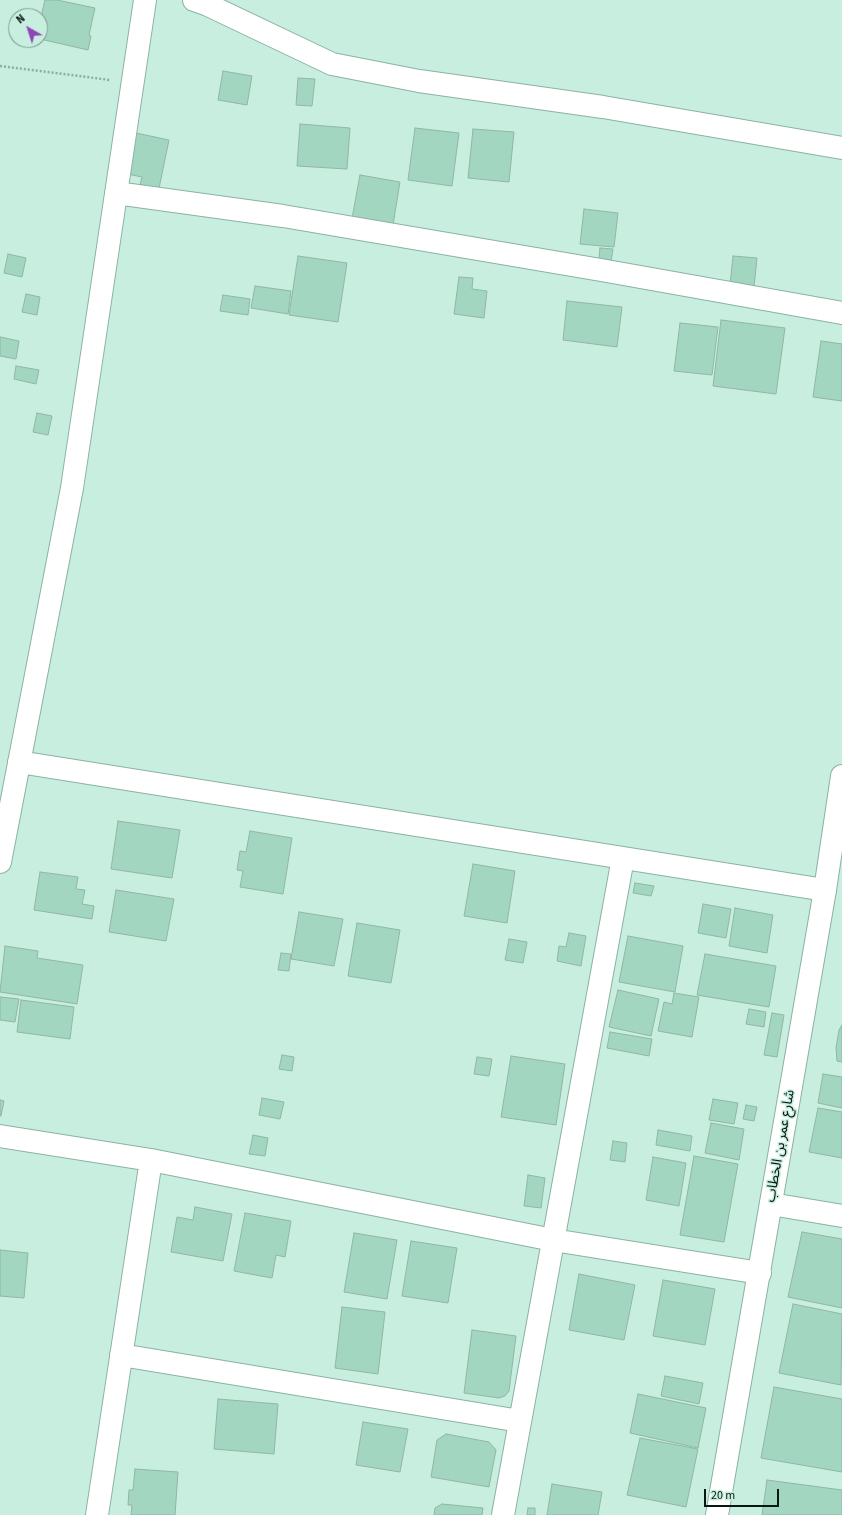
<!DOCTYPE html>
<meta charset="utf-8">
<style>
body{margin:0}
#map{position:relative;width:842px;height:1515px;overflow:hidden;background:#c7eede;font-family:"Source Sans 3",sans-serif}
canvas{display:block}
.north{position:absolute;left:8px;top:8px;width:40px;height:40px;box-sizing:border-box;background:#c7eede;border:1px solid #7b988c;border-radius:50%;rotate:321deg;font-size:11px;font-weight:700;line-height:16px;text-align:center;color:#091712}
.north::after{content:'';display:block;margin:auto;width:14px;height:18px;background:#9046b9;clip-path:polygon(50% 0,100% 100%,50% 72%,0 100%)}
.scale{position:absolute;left:704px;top:1489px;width:75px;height:18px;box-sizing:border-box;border:2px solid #091712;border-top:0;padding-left:5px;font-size:12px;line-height:14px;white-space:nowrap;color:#091712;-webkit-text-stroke:3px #c7eede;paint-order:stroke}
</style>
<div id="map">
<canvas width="842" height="1515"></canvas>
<div class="north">N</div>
<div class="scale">20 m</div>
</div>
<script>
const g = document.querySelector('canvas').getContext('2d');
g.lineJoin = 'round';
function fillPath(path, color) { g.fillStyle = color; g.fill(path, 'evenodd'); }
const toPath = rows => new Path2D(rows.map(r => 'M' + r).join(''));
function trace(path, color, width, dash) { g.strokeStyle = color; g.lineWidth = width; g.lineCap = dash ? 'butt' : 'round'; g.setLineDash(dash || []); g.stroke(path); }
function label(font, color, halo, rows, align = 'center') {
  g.font = font + ' "Source Sans 3","Noto Sans Arabic",sans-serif'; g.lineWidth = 3; g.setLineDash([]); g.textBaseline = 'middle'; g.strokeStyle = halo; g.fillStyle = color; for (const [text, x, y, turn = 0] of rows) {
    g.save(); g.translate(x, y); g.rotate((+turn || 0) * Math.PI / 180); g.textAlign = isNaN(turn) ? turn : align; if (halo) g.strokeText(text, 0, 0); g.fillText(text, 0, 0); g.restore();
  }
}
const building = toPath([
 [45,0,57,0,95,8,89,35,91,36,88,50,40,39,40,21,45,0],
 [223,71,252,76,247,105,218,100,223,71],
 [298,78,315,79,312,106,296,105,298,78],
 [300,124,350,128,347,169,297,166,300,124],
 [415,128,459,133,452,186,408,180,415,128],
 [473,129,514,132,509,182,468,178,473,129],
 [136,133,169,140,158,193,139,189,142,177,127,174,136,133],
 [360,175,400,182,392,231,351,224,360,175],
 [584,209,618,213,614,247,580,244,584,209],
 [600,248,613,249,610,269,598,268,600,248],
 [8,254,26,258,22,277,4,273,8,254],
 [298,256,347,263,338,322,289,315,298,256],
 [733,256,757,258,754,287,730,285,733,256],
 [459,277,473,278,472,289,487,291,484,318,454,314,459,277],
 [255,286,291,291,288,314,251,308,255,286],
 [26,294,40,297,37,315,22,312,26,294],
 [223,295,250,299,248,315,220,311,223,295],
 [567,301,622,307,617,347,563,340,567,301],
 [721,320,785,328,776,394,713,386,721,320],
 [680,323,718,327,712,375,674,371,680,323],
 [0,337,19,341,16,359,0,356,0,337],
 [821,341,842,344,842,401,813,397,821,341],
 [16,366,39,370,36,384,14,379,16,366],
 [37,413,52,416,48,435,33,432,37,413],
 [118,821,180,830,172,878,111,869,118,821],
 [250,831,292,838,283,894,240,887,243,871,237,870,240,851,246,852,250,831],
 [473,864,515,871,507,923,464,916,473,864],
 [40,872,78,877,76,889,85,890,82,904,94,906,92,919,34,910,40,872],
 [635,883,654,886,651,896,633,893,635,883],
 [116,890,174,899,166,941,109,932,116,890],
 [703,904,731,909,726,938,698,933,703,904],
 [735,908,773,915,767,953,729,946,735,908],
 [299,912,343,919,334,966,291,959,299,912],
 [357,923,400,930,391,983,348,976,357,923],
 [569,933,586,936,581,966,557,961,559,946,566,947,569,933],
 [628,936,683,946,675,992,619,982,628,936],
 [509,939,527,942,523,963,505,960,509,939],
 [5,946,38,951,37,958,83,965,77,1004,0,992,5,946],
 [281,953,291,954,289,971,278,970,281,953],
 [705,954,776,966,769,1007,697,995,705,954],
 [618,990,659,999,651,1036,609,1027,618,990],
 [674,993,699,997,692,1037,658,1031,664,1002,672,1004,674,993],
 [0,997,19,999,15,1022,0,1020,0,997],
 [21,1000,74,1007,70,1039,17,1032,21,1000],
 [749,1009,766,1012,764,1027,746,1024,749,1009],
 [772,1013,784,1015,777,1057,764,1055,772,1013],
 [842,1025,842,1062,837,1061,836,1048,839,1030,842,1025],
 [610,1032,652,1039,649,1056,607,1048,610,1032],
 [282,1055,294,1057,292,1071,279,1069,282,1055],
 [511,1056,565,1064,556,1125,501,1117,511,1056],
 [477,1057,492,1059,489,1076,474,1074,477,1057],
 [823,1074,842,1077,842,1108,818,1103,823,1074],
 [262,1098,284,1102,280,1119,259,1115,262,1098],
 [713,1099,738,1103,734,1124,709,1120,713,1099],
 [0,1100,4,1101,1,1116,0,1116,0,1100],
 [746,1105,757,1107,754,1121,743,1119,746,1105],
 [818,1108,842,1112,842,1158,809,1152,818,1108],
 [711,1123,744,1129,739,1160,705,1153,711,1123],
 [658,1130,692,1136,690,1151,656,1145,658,1130],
 [253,1135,268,1138,265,1156,249,1154,253,1135],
 [613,1141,627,1143,625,1162,610,1160,613,1141],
 [694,1156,738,1164,724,1242,680,1235,694,1156],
 [653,1157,686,1163,679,1206,646,1200,653,1157],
 [528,1175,545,1178,541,1208,524,1206,528,1175],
 [195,1207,232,1214,223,1261,171,1252,177,1217,193,1220,195,1207],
 [245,1213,291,1221,285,1257,276,1255,272,1278,234,1271,245,1213],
 [802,1232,842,1239,842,1308,788,1297,802,1232],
 [354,1233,397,1240,387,1299,344,1292,354,1233],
 [411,1241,457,1248,448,1303,402,1296,411,1241],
 [0,1250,28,1253,24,1298,0,1296,0,1250],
 [579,1274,635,1285,624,1340,569,1330,579,1274],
 [663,1280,715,1289,705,1345,653,1336,663,1280],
 [793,1304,842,1314,841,1385,779,1373,793,1304],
 [342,1307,385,1312,378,1374,335,1368,342,1307],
 [472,1330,516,1336,509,1391,505,1396,499,1398,464,1393,472,1330],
 [665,1376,703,1383,699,1404,661,1396,665,1376],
 [774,1387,842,1399,842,1472,761,1458,774,1387],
 [638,1394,706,1408,698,1448,630,1433,638,1394],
 [218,1399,278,1404,274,1454,214,1449,218,1399],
 [363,1422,408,1429,400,1472,356,1465,363,1422],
 [446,1434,489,1442,496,1450,489,1487,431,1477,437,1440,446,1434],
 [640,1438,698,1449,686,1507,627,1495,640,1438],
 [135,1469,178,1472,175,1515,131,1515,132,1505,128,1505,129,1490,133,1490,135,1469],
 [767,1480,842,1490,842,1515,762,1515,767,1480],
 [552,1484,602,1492,598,1515,547,1515,552,1484],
 [442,1504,483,1508,482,1515,434,1515,435,1508,442,1504],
 [528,1508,535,1508,535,1515,527,1515,528,1508]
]);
fillPath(building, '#a2d6c1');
trace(building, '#90b6a6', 1);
const minor = toPath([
 [194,0,208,5,332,64,419,81,603,107,842,148],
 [116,193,283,216,601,270,842,313],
 [19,762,825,890],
 [0,862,72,488,145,0],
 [0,1136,151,1160,553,1240,760,1273],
 [771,1204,842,1216],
 [121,1355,520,1421],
 [97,1515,151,1160],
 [503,1515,623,858]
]);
const tertiary = toPath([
 [717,1515,825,890,842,776]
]);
trace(minor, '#8cb2a2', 24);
trace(tertiary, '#8cb2a2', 24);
trace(toPath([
 [0,66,110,80]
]), '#8eada1', 2.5, [2, 2]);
trace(minor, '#fff', 22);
trace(tertiary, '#fff', 22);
label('14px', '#091712', '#c7eede', [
 ["شارع عمر بن الخطاب",781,1146,-80]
]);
</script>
